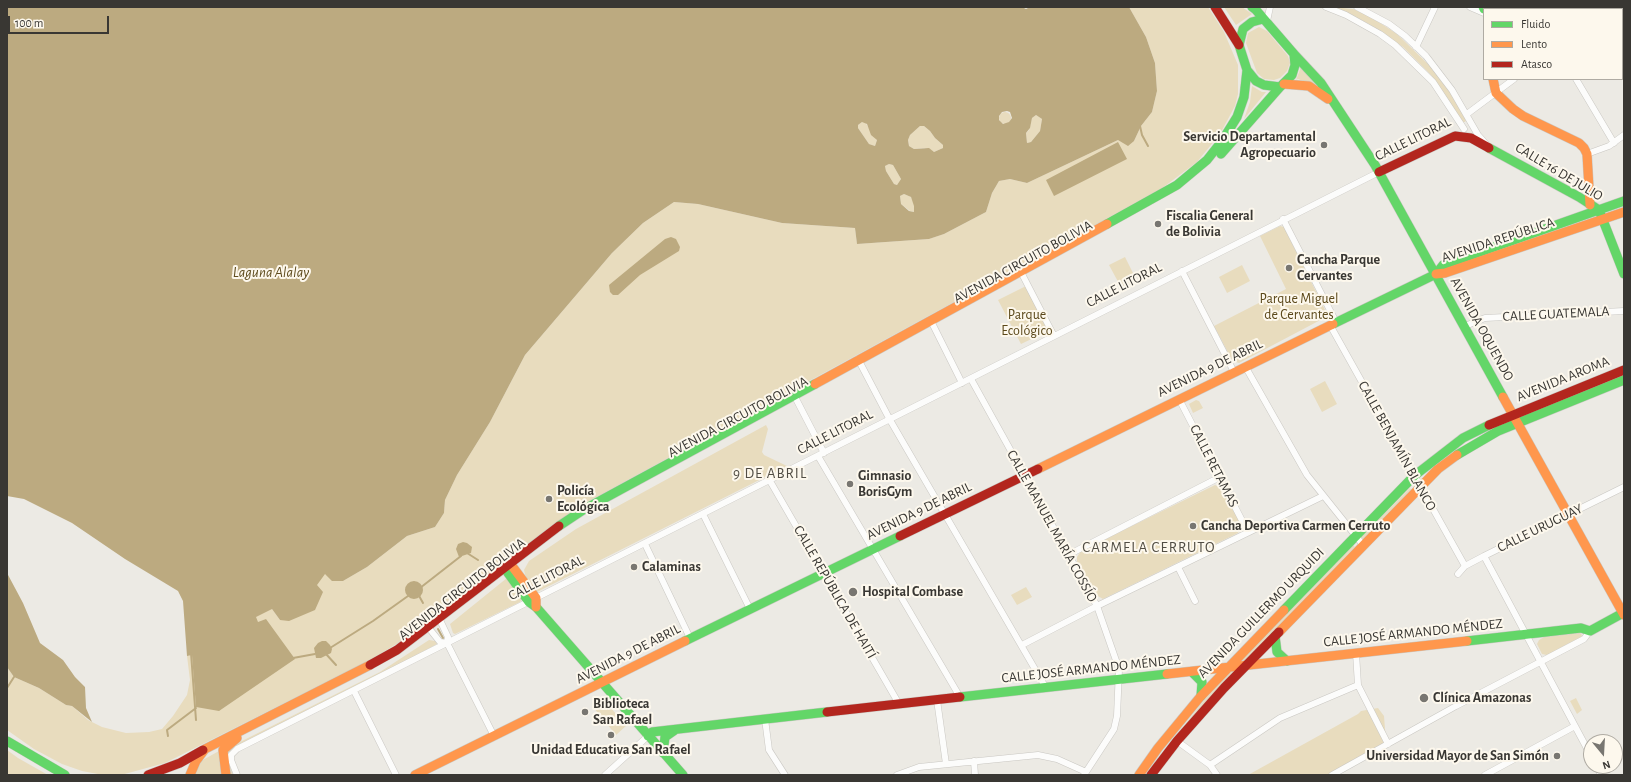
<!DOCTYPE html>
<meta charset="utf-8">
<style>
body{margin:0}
#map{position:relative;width:1631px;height:782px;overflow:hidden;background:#eceae4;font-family:"Alegreya Sans",sans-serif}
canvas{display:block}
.frame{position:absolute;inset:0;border:8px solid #393733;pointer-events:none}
.legend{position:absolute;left:1483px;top:8px;width:140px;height:72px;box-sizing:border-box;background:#fdf8ed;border:1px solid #afaba3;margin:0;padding:5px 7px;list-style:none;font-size:12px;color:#393733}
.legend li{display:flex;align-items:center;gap:8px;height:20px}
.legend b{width:20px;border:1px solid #afaba3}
.north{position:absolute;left:1583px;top:734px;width:40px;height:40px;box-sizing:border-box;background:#fdf8ed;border:1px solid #afaba3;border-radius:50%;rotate:162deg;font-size:11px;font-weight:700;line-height:16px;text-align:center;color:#393733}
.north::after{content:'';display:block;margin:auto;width:14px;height:18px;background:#787671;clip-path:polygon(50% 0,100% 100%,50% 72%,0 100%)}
.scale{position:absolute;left:8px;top:16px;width:101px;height:18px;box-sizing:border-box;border:2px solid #393733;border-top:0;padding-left:5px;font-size:12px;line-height:14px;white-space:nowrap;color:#393733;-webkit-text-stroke:3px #fdf8ed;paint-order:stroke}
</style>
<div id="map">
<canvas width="1631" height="782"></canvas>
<div class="frame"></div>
<ul class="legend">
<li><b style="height:5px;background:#63d668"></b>Fluido</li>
<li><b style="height:5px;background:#ff974d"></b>Lento</li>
<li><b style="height:5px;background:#b3261e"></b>Atasco</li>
</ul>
<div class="north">N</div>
<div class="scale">100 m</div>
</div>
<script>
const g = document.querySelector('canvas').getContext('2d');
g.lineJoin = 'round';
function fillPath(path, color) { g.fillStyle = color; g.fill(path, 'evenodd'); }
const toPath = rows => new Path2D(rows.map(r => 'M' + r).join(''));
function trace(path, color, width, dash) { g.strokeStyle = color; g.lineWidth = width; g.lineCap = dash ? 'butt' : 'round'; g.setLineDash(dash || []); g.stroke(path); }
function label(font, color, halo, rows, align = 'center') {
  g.font = font + ' "Alegreya Sans",sans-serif'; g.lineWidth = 4; g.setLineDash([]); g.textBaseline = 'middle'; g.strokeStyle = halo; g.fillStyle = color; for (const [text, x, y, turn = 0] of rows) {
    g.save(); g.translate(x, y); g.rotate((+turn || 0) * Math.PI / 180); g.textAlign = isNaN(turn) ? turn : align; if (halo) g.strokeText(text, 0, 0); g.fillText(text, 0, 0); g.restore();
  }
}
fillPath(toPath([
 [1129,7,1208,7,1224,32,1238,65,1238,94,1235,106,1220,134,1197,162,1161,189,580,506,398,643,372,659,165,763,121,775,103,775,82,771,62,764,34,749,7,730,7,667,14,677,39,688,66,705,72,706,88,720,102,727,126,733,149,732,162,729,173,716,187,695,190,680,187,656,191,655,191,579,272,609,280,620,284,546,343,581,367,567,407,536,435,527,444,513,445,500,457,475,490,422,525,355,612,253,643,223,674,202,698,204,782,223,855,228,857,244,929,239,944,234,986,212,992,193,999,181,1010,179,1027,183,1118,140,1134,141,1141,126,1152,112,1157,91,1155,63,1146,37],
 [1224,7,1242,7,1252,14,1236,25],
 [1333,7,1353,9,1368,15,1397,34,1432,68,1450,92,1466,120,1465,122,1463,122,1431,75,1403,47,1369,24],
 [1504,7,1579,7,1580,9,1507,9],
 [1259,27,1267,31,1288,56,1290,63,1287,71,1280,78,1274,80,1264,79,1257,73,1246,43,1248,33],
 [1301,67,1318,87,1298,79,1296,80],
 [1252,86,1262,92,1266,92,1244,119,1250,102],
 '999 118a6 6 0 1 1 12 0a6 6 0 1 1-12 0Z',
 [1036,115,1042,119,1040,131,1031,142,1027,143,1026,133,1029,130,1032,118],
 [862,122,865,122,877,140,875,146,869,144,858,128,858,125],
 [920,126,924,126,930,131,935,138,943,145,943,148,934,152,925,148,914,149,909,146,908,140,910,135],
 [889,164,893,165,901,179,897,185,894,184,886,171,885,166],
 [904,194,911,197,915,206,914,212,910,211,901,204,900,196],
 [1280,226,1284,227,1328,316,1239,363,1236,362,1232,360,1214,326,1286,289,1260,236],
 [1125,257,1137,281,1122,289,1109,265],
 [1242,265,1250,281,1227,293,1219,277],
 [1026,286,1048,331,1021,344,998,300],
 [1325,381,1337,404,1322,412,1310,389],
 [1196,400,1199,401,1203,408,1193,413,1189,404],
 [766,425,768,429,762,452,764,455,787,466,537,592,527,582,524,570,529,561,576,529],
 [1215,485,1221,488,1241,524,1238,533,1103,599,1096,595,1077,562,1077,557,1081,551],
 [1410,488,1411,490,1363,539,1361,537],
 [1353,545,1355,547,1244,661,1242,660],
 [507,578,522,599,520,602,455,634,453,633,450,624],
 [1026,587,1032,597,1017,605,1011,595],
 [1580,633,1582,635,1581,637,1547,655,1542,654,1537,644,1539,640,1544,637],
 [429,640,435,641,437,644,403,663,233,749,227,758,233,775,229,775,225,755,230,747,380,672],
 [1230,672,1233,672,1147,775,1144,775,1207,697],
 [1576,698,1582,710,1577,714,1570,701],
 [601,701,606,702,626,726,616,735,593,707],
 [1378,708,1384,716,1386,742,1329,775,1248,775,1358,714,1361,711],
 [7,750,18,758,48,775,7,775],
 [219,751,222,775,194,775,201,761]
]), '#e8dcbe');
fillPath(toPath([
 [7,7,1022,7,1026,9,1030,7,1129,7,1146,37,1155,63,1157,91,1152,112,1141,126,1134,141,1128,146,1118,140,1027,183,1010,179,999,181,992,193,986,212,944,234,929,239,857,244,855,228,782,223,698,204,674,202,643,223,612,253,525,355,490,422,457,475,445,500,444,513,435,527,407,536,367,567,343,581,332,581,325,574,317,585,323,592,315,610,289,621,280,620,272,609,256,617,258,622,266,619,295,659,219,711,196,707,192,655,187,656,183,601,178,591,125,559,72,523,24,499,7,496],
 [1007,111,1010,112,1012,118,1009,122,1003,124,999,120,999,116,1002,112],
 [1036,115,1042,119,1040,131,1031,142,1027,143,1026,133,1030,128,1032,118],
 [862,122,867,124,871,135,877,140,875,146,869,144,858,128,858,125],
 [920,126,924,126,930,131,935,138,943,145,943,148,934,152,929,148,914,149,909,146,908,140,910,135],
 [889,164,893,165,901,179,897,185,894,184,886,171,885,166],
 [904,194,911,197,914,206,914,212,909,211,901,204,900,196],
 [1118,142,1127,159,1054,196,1046,180],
 [671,237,676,239,680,247,679,251,640,275,618,295,613,295,610,292,609,285,665,239],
 [463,542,467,543,472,547,471,553,459,557,456,549,458,544],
 [7,573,23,603,40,643,63,660,75,677,85,687,86,708,92,722,72,706,66,705,39,688,14,677,7,667],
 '405 590a9 9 0 1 1 18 0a9 9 0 1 1-18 0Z',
 [322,641,326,641,330,645,332,649,331,653,321,658,316,658,314,648,318,643]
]), '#bcaa80');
trace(toPath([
 [1140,126,1142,135,1148,146],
 [467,553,478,560],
 [420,588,461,556],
 [418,594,423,603],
 [438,629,443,638],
 [330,648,373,621,408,596],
 [191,653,196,720],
 [326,654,336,665],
 [293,658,315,654],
 [7,688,14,677],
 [168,736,167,730,196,708]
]), '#bcaa80', 2);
const street = toPath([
 [1326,7,1346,15,1380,34,1395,45,1433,82,1464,129],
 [1357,7,1389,24,1405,36,1426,56,1452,90,1478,135,1486,144],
 [1470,7,1484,13],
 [1498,7,1500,9],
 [1584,7,1585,9],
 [1267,21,1270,7],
 [1416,47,1435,7],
 [1576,79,1614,143],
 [1467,114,1514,79],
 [1587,154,1609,146,1624,135],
 [1283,219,1336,322],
 [1182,271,1234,372],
 [1021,272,1054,336],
 [931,321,962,383],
 [1330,325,1465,566],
 [1465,326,1485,318,1624,311],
 [858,359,890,420,1046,688],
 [1245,366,1307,475,1363,545],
 [971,379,1097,606,1119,669,1117,716,1114,729,1084,775],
 [794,395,824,453],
 [1179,399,1248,532],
 [818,456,960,697],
 [770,481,899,704],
 [703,514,750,609],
 [645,544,690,638],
 [1068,555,1220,477],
 [1484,556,1591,756],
 [1178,567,1195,601],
 [1458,574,1465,566,1484,556,1624,487],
 [439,618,448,637,447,643,494,736],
 [428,627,440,642,447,643],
 [1022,645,1097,606,1323,496],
 [1356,653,1358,685,1388,744],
 [354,691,396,775],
 [937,700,946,764],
 [765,719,769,750,785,775],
 [1177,741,1210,765,1217,775],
 [974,761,975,775],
 [1210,765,1280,718,1358,685],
 [1597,766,1601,775],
 [237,775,231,760,231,755,237,749,1379,172],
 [605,775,648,736],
 [897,775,919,767,1038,755,1057,759,1086,772],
 [1332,775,1456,706,1584,639,1590,631],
 [1485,775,1575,726]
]);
const fast = toPath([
 [1252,7,1256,10,1294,54,1295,65,1292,75,1280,87,1264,85,1256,81,1247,70,1239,45,1243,29,1252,22,1263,19],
 [1483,7,1484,9],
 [1294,54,1321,83,1375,165,1503,397],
 [1489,148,1579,197,1599,210,1624,274],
 [1221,154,1280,87],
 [1107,224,1177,185,1207,160,1222,141,1237,117,1244,97,1247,70],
 [1333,324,1436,274,1443,265,1624,201],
 [1457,455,1498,431,1624,380],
 [559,526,583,510,815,384],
 [503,566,529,602,536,607,683,775],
 [1284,610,1414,476,1463,438,1489,425],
 [1275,636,1277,652,1287,661],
 [685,641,900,536],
 [1467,641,1581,628,1590,631,1623,613],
 [1192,672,1202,682,1201,696],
 [960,697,1167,674],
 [648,736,652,732,827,712],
 [7,741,65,775],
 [663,753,665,737,675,730]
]);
const slow = toPath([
 [1493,79,1496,93,1513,109,1523,116,1579,143,1584,148,1587,154,1590,205],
 [1284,84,1309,86,1328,99],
 [1436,274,1445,273,1624,212],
 [815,384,1107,224],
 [1503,397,1624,615],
 [1038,469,1333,324],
 [509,562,536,598,536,607],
 [1279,632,1438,469,1457,455],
 [1167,674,1467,641],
 [190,775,196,761,205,749,370,665],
 [226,775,223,750,237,738],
 [415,775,685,641],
 [1139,775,1158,748,1201,696,1284,610]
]);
const jam = toPath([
 [1215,7,1239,45],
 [1379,172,1455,136,1471,138,1489,148],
 [1489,425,1624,370],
 [900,536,1038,469],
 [370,665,397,650,559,526],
 [827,712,960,697],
 [148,775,180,763,203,750],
 [1151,775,1177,741,1224,688,1279,632]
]);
trace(street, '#c9c7c2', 7);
trace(fast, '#c9c7c2', 10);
trace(slow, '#c9c7c2', 10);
trace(jam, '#c9c7c2', 10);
trace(street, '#fcfcfb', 6);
trace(fast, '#63d668', 9);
trace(slow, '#ff974d', 9);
trace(jam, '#b3261e', 9);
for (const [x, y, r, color] of [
 [1324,145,4,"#787671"],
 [1158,224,4,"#787671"],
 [1289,268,4,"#787671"],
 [850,484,4,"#787671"],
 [549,499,4,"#787671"],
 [1193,526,4,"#787671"],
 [634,567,4,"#787671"],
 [853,592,5,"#787671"],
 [1424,698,5,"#787671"],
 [585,712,4,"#787671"],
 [611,735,4,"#787671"],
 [1557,756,4,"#787671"]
]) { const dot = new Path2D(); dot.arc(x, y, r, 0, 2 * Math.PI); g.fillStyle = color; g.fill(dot); trace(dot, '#fdf8ed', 1.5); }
label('bold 14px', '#393733', '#fdf8ed', [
 ["Servicio Departamental",1316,137,"right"],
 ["Agropecuario",1316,153,"right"],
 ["Fiscalia General",1166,216],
 ["de Bolivia",1166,232],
 ["Cancha Parque",1297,260],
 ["Cervantes",1297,276],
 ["Gimnasio",858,476],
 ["BorisGym",858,492],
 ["Policía",557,491],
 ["Ecológica",557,507],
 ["Cancha Deportiva Carmen Cerruto",1201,526],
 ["Calaminas",642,567],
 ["Hospital Combase",862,592],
 ["Clínica Amazonas",1433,698],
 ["Biblioteca",593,704],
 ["San Rafael",593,720],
 ["Unidad Educativa San Rafael",611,750,"center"],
 ["Universidad Mayor de San Simón",1549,756,"right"]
], 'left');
label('14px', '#393733', '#fdf8ed', [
 ["CALLE LITORAL",1413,139,-26],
 ["CALLE 16 DE JULIO",1559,172,31],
 ["AVENIDA REPÚBLICA",1498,240,-18],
 ["AVENIDA CIRCUITO BOLIVIA",1023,262,-29],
 ["CALLE LITORAL",1124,285,-27],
 ["CALLE GUATEMALA",1556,314,-3],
 ["AVENIDA OQUENDO",1482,329,61],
 ["AVENIDA 9 DE ABRIL",1210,368,-26],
 ["AVENIDA AROMA",1563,379,-22],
 ["AVENIDA CIRCUITO BOLIVIA",738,417,-28],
 ["CALLE LITORAL",835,432,-27],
 ["CALLE BENJAMÍN BLANCO",1397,446,61],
 ["CALLE RETAMAS",1214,466,63],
 ["AVENIDA 9 DE ABRIL",919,511,-26],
 ["CALLE MANUEL MARÍA COSSÍO",1052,526,61],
 ["CALLE URUGUAY",1540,528,-26],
 ["CALLE LITORAL",546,578,-27],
 ["AVENIDA CIRCUITO BOLIVIA",462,589,-38],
 ["CALLE REPÚBLICA DE HAITÍ",835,592,60],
 ["AVENIDA GUILLERMO URQUIDI",1261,613,-46],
 ["CALLE JOSÉ ARMANDO MÉNDEZ",1413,633,-6],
 ["AVENIDA 9 DE ABRIL",628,654,-27],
 ["CALLE JOSÉ ARMANDO MÉNDEZ",1091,669,-6]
]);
label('14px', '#5b481a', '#fdf8ed', [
 ["Parque Miguel",1299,299],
 ["de Cervantes",1299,315],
 ["Parque",1027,315],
 ["Ecológico",1027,331]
]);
label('italic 15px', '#5f4c1e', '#fdf8ed', [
 ["Laguna Alalay",271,272]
]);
g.letterSpacing = '1px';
label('15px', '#514d44', '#fdf8ed', [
 ["9 DE ABRIL",770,473],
 ["CARMELA CERRUTO",1149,547]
]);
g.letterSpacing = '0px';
</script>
